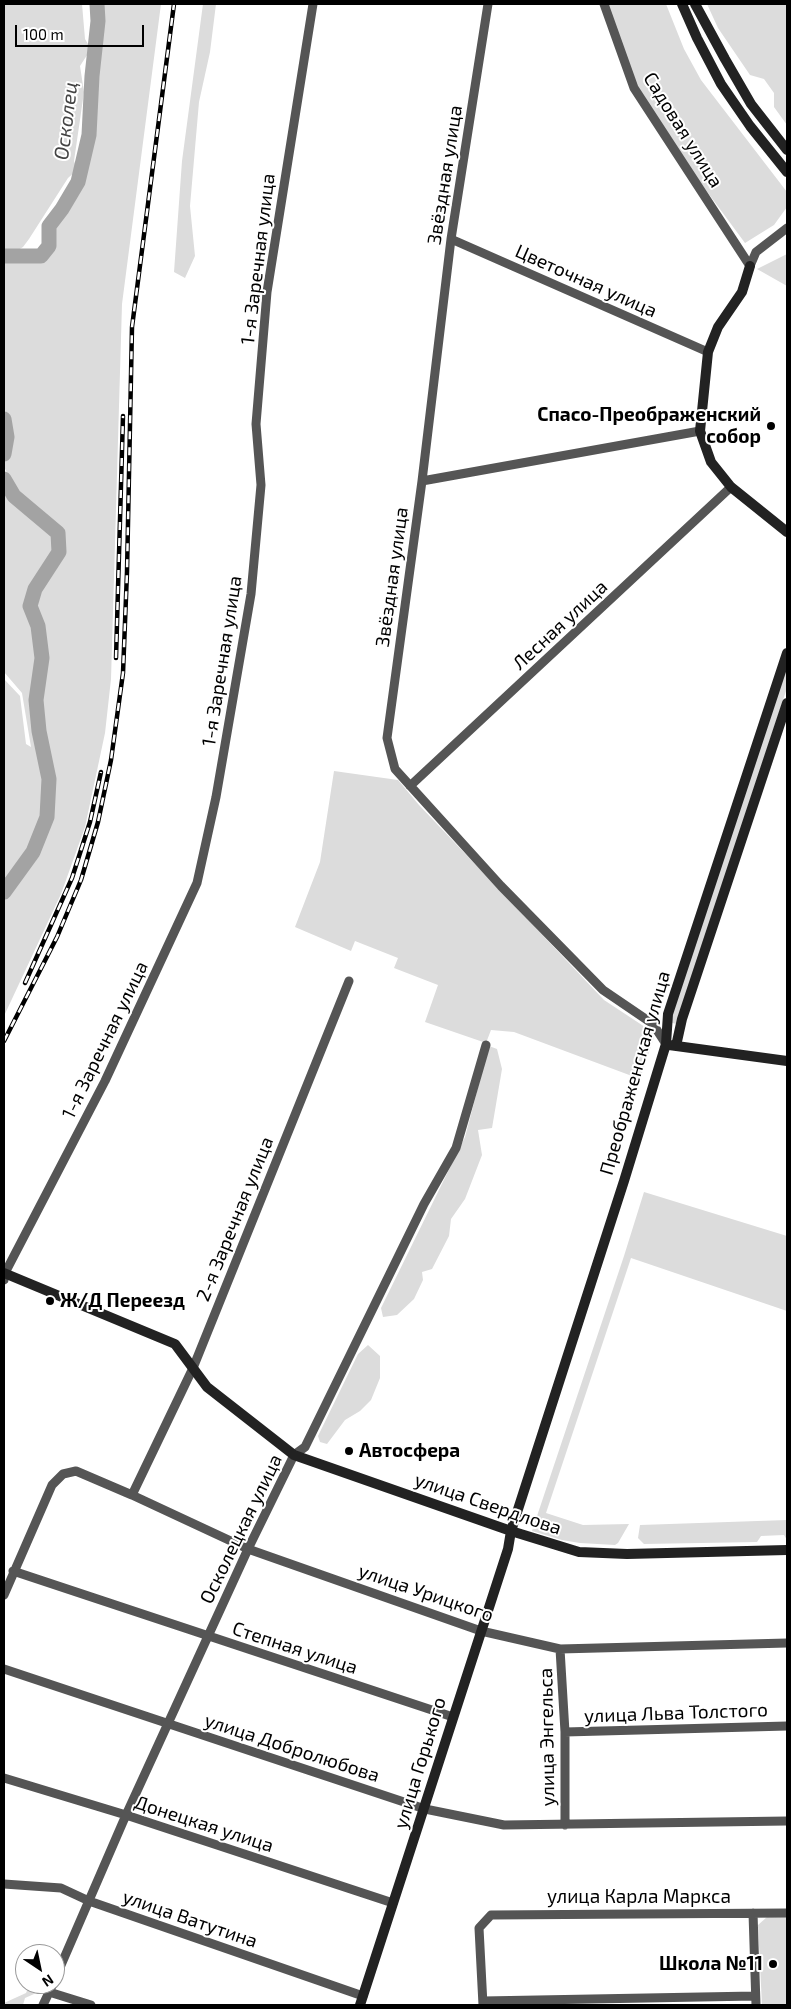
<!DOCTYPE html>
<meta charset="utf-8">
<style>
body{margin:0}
#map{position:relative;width:791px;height:2009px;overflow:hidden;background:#fff;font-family:"Exo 2",sans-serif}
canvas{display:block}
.frame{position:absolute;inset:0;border:5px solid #000;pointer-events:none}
.north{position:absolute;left:15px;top:1944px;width:50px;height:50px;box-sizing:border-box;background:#fff;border:1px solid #999;border-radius:50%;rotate:146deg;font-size:14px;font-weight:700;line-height:20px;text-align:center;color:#000}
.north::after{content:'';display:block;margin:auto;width:18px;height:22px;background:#000;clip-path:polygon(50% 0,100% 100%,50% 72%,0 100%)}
.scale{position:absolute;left:15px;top:25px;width:129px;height:22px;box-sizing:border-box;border:2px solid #000;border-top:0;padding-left:6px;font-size:15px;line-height:18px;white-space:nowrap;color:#000;-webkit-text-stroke:4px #fff;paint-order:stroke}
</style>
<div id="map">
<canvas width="791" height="2009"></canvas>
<div class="frame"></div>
<div class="north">N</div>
<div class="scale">100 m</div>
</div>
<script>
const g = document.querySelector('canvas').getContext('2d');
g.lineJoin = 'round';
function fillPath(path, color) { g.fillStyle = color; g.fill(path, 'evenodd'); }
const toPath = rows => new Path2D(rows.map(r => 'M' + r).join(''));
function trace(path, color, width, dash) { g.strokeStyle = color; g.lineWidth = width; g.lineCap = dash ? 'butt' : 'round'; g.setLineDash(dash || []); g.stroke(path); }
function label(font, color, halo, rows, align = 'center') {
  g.font = font + ' "Exo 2",sans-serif'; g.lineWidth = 4; g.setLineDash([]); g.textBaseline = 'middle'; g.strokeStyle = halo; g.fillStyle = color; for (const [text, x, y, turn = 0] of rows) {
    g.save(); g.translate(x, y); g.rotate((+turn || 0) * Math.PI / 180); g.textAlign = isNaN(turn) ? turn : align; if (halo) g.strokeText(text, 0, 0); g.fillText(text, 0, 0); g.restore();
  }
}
fillPath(toPath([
 [4,4,82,4,85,39,91,49,80,66,84,92,74,161,77,170,68,178,29,239,23,247,10,255,4,254],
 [100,4,161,4,122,304,111,679,105,733,85,827,61,894,4,1016,4,679,20,696,26,744,31,747,22,693,4,672,4,486,11,497,30,514,55,533,57,550,32,588,25,607,33,630,38,659,33,701,36,749,47,745,41,701,45,658,41,624,34,604,39,591,58,565,63,549,60,532,36,514,18,494,4,467,10,437,4,404,4,257,41,257,50,246,51,227,80,183,91,134,94,77,101,19],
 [203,4,216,4,210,52,199,102,190,206,195,256,185,278,174,272,182,161],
 [605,4,666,4,684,49,701,80,787,192,787,207,774,225,745,243,660,128,632,82],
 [707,4,787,4,787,125,774,107,774,93,764,79,750,75,718,28],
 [787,254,787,286,757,269],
 [787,666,787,688,676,1024,669,1022],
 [334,771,398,780,419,805,604,1000,651,1031,654,1037,640,1079,514,1032,491,1030,486,1043,425,1022,438,985,394,968,398,958,355,941,351,951,295,927,320,862],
 [489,1046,497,1049,502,1069,492,1128,478,1130,482,1155,465,1199,451,1219,449,1236,432,1269,422,1272,423,1280,414,1299,397,1315,383,1317,381,1308,465,1137],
 [644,1192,787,1236,787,1311,631,1258,546,1513,583,1525,629,1524,618,1543,615,1545,580,1543,562,1540,532,1531,624,1256],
 [368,1345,380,1356,380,1378,371,1400,360,1411,345,1420,327,1444,320,1442,318,1436,358,1354],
 [787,1520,787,1540,784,1535,761,1536,757,1542,644,1544,638,1538,640,1525],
 [767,1917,787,1917,787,2005,762,2005,758,1925],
 [30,1984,43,1985,34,1994,25,1998,23,2005,4,2005,4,2003,26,1993]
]), '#dcdcdc');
trace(toPath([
 [4,256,41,256,49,246,49,226,62,209,78,182,89,135,92,76,98,21,97,4],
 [4,419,7,437,4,454],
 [4,479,14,496,58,533,59,552,35,589,30,606,38,626,42,658,36,700,39,731,49,779,47,817,33,852,4,892]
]), '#a3a3a3', 15);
trace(toPath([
 [488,4,451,239,422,481,387,738,395,769,501,886,603,990,653,1024,666,1044],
 [604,4,634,88,750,266],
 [451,239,708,352],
 [750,266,756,252,787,228],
 [422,481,700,431],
 [410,786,731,487],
 [4,1280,5,1273,105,1081,197,883,216,797,251,594,261,485,256,424,267,292,313,4],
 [132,1495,193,1368,349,981],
 [13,1571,453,1717],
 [4,1595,52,1485,63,1474,76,1471,132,1495,248,1549,481,1631,560,1649,787,1643],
 [560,1649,565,1732,565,1825],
 [4,1669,425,1809,504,1825,787,1821],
 [565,1732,787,1726],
 [4,1778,126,1815,393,1903],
 [4,1884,61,1888,89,1901,363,1996],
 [753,1913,756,2005],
 [55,1979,126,1815,248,1549,294,1455,305,1447,424,1204,456,1148,486,1045],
 [49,1992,91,2005],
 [483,2001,755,1996],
 [43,2005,53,1984],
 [483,2005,479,1928,491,1915,787,1913]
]), '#555', 9);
trace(toPath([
 [682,4,697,38,721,84,750,126,787,172],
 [695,4,725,59,751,104,787,150],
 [750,266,742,292,718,327,708,352,700,431,711,462,731,487,787,532],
 [669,1045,787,1061],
 [676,1046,682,1019,787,703],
 [4,1273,175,1344,207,1387,294,1455,511,1531,579,1552,627,1554,787,1550],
 [360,2005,508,1549,511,1531,624,1181,666,1044,668,1014,787,653]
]), '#222', 10);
const rail = toPath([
 [116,658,123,416],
 [25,983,72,878,90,822,101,772],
 [4,1041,57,937,81,880,98,822,111,760,123,673,127,572,132,327,174,4]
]);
trace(rail, '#000', 4.5);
trace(rail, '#fff', 2.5, [8]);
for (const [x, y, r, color] of [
 [771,426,5,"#000"],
 [50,1301,5,"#000"],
 [349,1451,5,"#000"],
 [773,1964,5,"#000"]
]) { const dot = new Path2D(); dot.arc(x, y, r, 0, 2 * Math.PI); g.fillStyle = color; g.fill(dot); trace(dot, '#fff', 2); }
label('19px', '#000', '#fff', [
 ["Садовая улица",683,130,58],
 ["Звёздная улица",445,175,-81],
 ["1-я Заречная улица",258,259,-83],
 ["Цветочная улица",586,281,24],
 ["Звёздная улица",392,577,-82],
 ["Лесная улица",560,625,-43],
 ["1-я Заречная улица",222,661,-81],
 ["1-я Заречная улица",105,1040,-64],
 ["Преображенская улица",635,1073,-74],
 ["2-я Заречная улица",235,1219,-68],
 ["улица Свердлова",488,1504,19],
 ["Осколецкая улица",241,1529,-64],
 ["улица Урицкого",426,1593,19],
 ["Степная улица",295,1648,18],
 ["улица Льва Толстого",676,1713,-2],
 ["улица Энгельса",547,1737,-91],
 ["улица Добролюбова",292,1748,18],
 ["улица Горького",420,1763,-73],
 ["Донецкая улица",204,1824,18],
 ["улица Карла Маркса",639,1897],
 ["улица Ватутина",190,1919,19]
]);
label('bold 19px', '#000', '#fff', [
 ["Спасо-Преображенский",761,415],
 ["собор",761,437],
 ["Ж/Д Переезд",60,1301,"left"],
 ["Автосфера",359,1451,"left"],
 ["Школа №11",763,1964]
], 'right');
label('italic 20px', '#444', '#fff', [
 ["Осколец",66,121,-83]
]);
</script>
